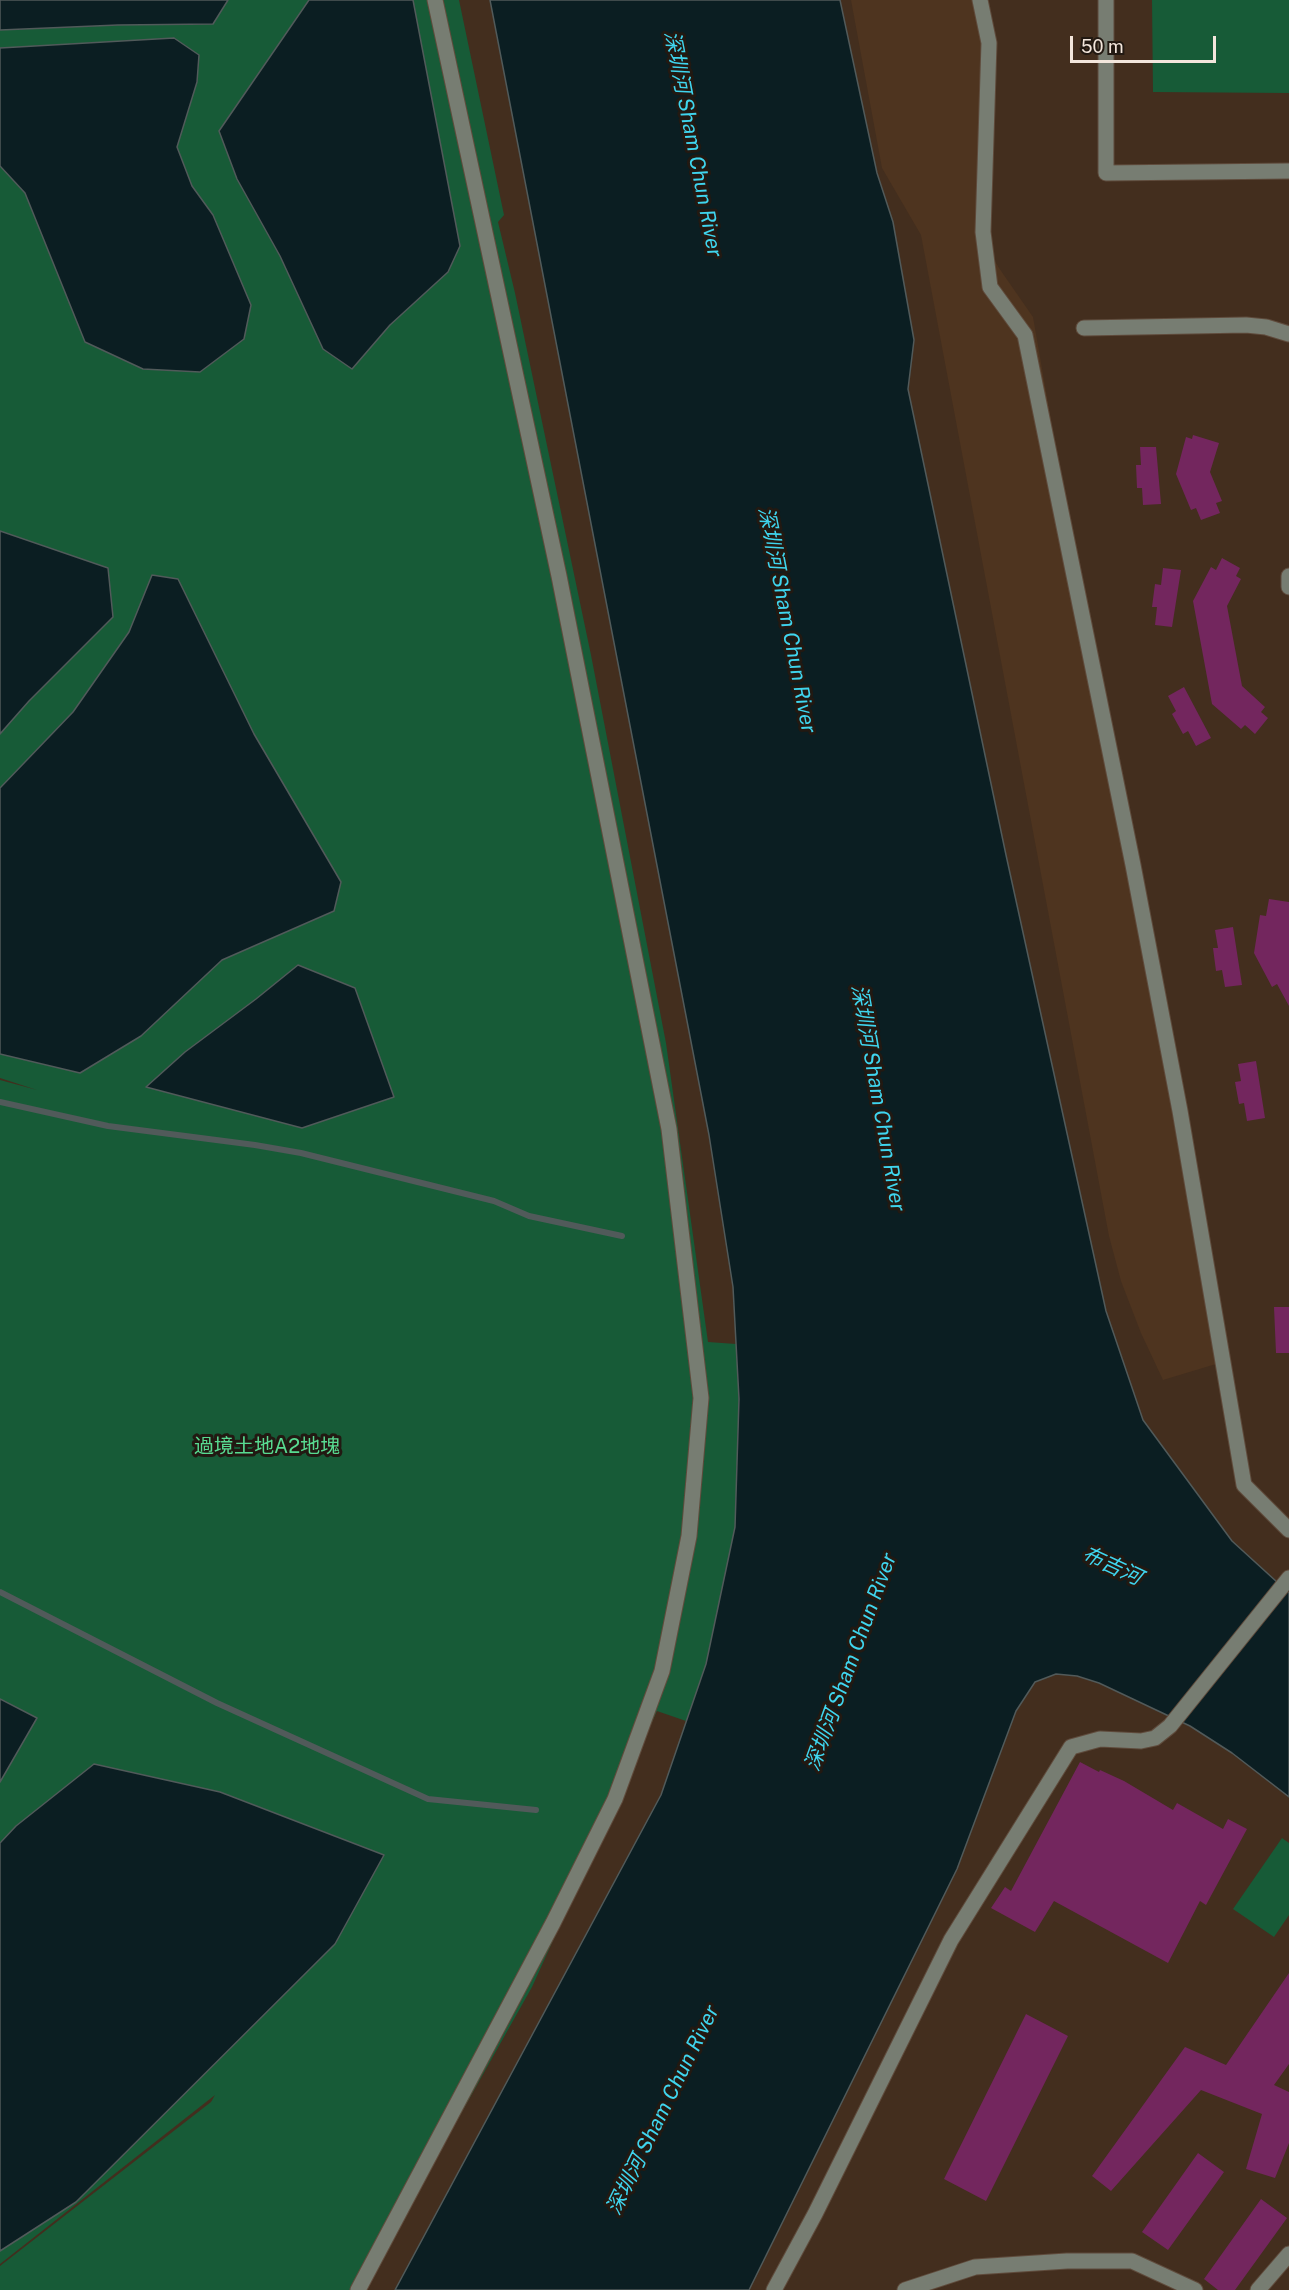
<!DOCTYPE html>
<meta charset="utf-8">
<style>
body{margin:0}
#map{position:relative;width:1289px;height:2290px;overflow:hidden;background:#432e1e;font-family:"Public Sans",sans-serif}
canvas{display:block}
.scale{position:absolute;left:1070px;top:36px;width:146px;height:27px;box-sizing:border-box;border:3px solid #f3e6dc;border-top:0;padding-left:8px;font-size:18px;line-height:21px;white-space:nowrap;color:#f3e6dc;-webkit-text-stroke:4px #221912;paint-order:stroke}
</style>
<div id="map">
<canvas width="1289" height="2290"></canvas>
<div class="scale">50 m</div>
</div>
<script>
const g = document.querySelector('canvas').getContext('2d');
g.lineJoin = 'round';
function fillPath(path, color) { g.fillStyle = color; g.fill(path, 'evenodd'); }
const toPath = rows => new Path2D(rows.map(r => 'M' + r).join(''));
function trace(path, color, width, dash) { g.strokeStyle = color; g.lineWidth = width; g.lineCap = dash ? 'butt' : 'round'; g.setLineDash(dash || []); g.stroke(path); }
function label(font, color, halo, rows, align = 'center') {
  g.font = font + ' "Public Sans","Noto Sans SC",sans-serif'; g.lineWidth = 6; g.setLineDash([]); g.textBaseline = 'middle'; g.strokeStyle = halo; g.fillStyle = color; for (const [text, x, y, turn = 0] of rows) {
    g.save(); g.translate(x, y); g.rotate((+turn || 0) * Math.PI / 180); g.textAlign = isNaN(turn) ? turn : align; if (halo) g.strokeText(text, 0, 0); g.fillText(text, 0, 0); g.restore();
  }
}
fillPath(toPath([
 [851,0,987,0,978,233,999,268,1033,317,1216,1364,1163,1380,1141,1333,1121,1281,1109,1236,921,235,882,168]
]), '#4e341f');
fillPath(toPath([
 [0,0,459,0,504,215,498,222,515,293,591,655,666,1043,708,1342,736,1344,733,1287,709,1135,490,0,776,1434,640,1900,395,2290,661,1795,686,1721,657,1711,532,1987,362,2290,0,2290,0,2266,211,2102,215,2095,0,2264,0,1080,37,1090,0,1078],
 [1152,0,1289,0,1289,93,1153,92],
 [1282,1838,1289,1843,1289,1915,1274,1937,1233,1909]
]), '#175b37');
const water = toPath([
 [0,0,228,0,213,24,118,25,0,30,0,0],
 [309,0,413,0,460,246,448,272,390,325,352,369,323,349,280,256,237,179,219,131,309,0],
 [490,0,840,0,877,173,893,222,914,340,908,389,1006,855,1106,1311,1143,1420,1232,1541,1289,1593,1289,1797,1232,1753,1190,1726,1099,1683,1077,1676,1056,1674,1035,1682,1016,1711,957,1869,749,2290,395,2290,661,1795,706,1664,735,1527,739,1399,733,1287,709,1135,490,0],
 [174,38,199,55,197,82,177,147,192,186,213,215,251,305,244,339,200,372,143,369,85,342,25,193,0,166,0,48,174,38],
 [0,531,108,568,113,617,29,701,0,734,0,531],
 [152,575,178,579,254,734,341,882,334,911,222,960,141,1036,80,1073,0,1054,0,788,73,712,129,632,152,575],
 [298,965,355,988,394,1097,302,1128,146,1087,185,1052,256,999,298,965],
 [0,1699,37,1718,0,1782,0,1699],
 [94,1764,220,1792,384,1855,335,1944,76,2202,0,2251,0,1843,16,1826,94,1764]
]);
fillPath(water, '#0b1e22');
trace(water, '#515a5a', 1.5);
trace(toPath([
 [0,1102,108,1126,255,1145,301,1153,494,1201,529,1216,622,1236],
 [0,1592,217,1703,428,1799,536,1810]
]), '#515a5a', 6);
fillPath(toPath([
 [1193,435,1219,443,1210,472,1222,501,1216,503,1220,513,1201,520,1196,508,1191,510,1176,474,1186,437,1192,439],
 [1140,447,1156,447,1161,504,1143,505,1142,488,1137,488,1136,465,1141,465],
 [1222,558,1240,568,1236,576,1241,579,1227,606,1242,686,1265,707,1261,712,1268,718,1255,734,1245,725,1241,729,1212,704,1193,601,1211,567,1216,570],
 [1163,568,1181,570,1172,627,1155,625,1157,607,1152,607,1155,584,1161,585],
 [1184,687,1211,738,1196,746,1188,731,1183,734,1172,714,1176,711,1168,696],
 [1269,899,1289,902,1289,1006,1277,984,1272,987,1254,953,1260,915,1266,916],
 [1233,927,1242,985,1225,987,1222,970,1216,971,1213,948,1218,948,1215,930],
 [1256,1061,1265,1118,1247,1121,1244,1103,1239,1104,1235,1082,1241,1081,1238,1064],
 [1274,1307,1289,1307,1289,1353,1276,1353],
 [1080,1762,1099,1772,1100,1770,1124,1781,1173,1810,1177,1803,1223,1829,1228,1819,1247,1829,1206,1905,1200,1901,1168,1963,1054,1901,1035,1932,991,1908,1005,1887,1011,1891],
 [1289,1973,1289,2064,1274,2085,1289,2092,1289,2143,1275,2178,1246,2169,1262,2114,1201,2090,1111,2191,1092,2176,1185,2047,1226,2065],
 [1026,2014,1068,2036,986,2201,944,2179],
 [1198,2153,1224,2172,1168,2250,1142,2232],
 [1261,2199,1287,2218,1235,2290,1218,2290,1204,2279]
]), '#73265e');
const minor = toPath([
 [980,0,989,43,983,232,990,287,1025,335,1133,865,1180,1111,1244,1485,1289,1530],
 [1106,0,1106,173,1289,171],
 [1084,328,1246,325,1266,327,1289,334],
 [1289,576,1289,587],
 [358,2290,553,1923,615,1799,662,1671,689,1536,701,1398,669,1129,559,576,435,0],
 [774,2290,815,2214,951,1940,1071,1747,1100,1739,1141,1741,1155,1738,1170,1726,1289,1578],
 [905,2290,975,2267,1067,2261,1132,2261,1195,2290],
 [1258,2290,1289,2254]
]);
trace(minor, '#5f4b3c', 17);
trace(minor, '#777d72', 15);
label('20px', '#58db91', '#221912', [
 ["過境土地A2地塊",267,1447]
]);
label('italic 21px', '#3fd5ee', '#221912', [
 ["深圳河 Sham Chun River",693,144,79],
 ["深圳河 Sham Chun River",787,620,79],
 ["深圳河 Sham Chun River",878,1098,80],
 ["布吉河",1112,1566,25],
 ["深圳河 Sham Chun River",851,1662,-70],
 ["深圳河 Sham Chun River",663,2110,-64]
]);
</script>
